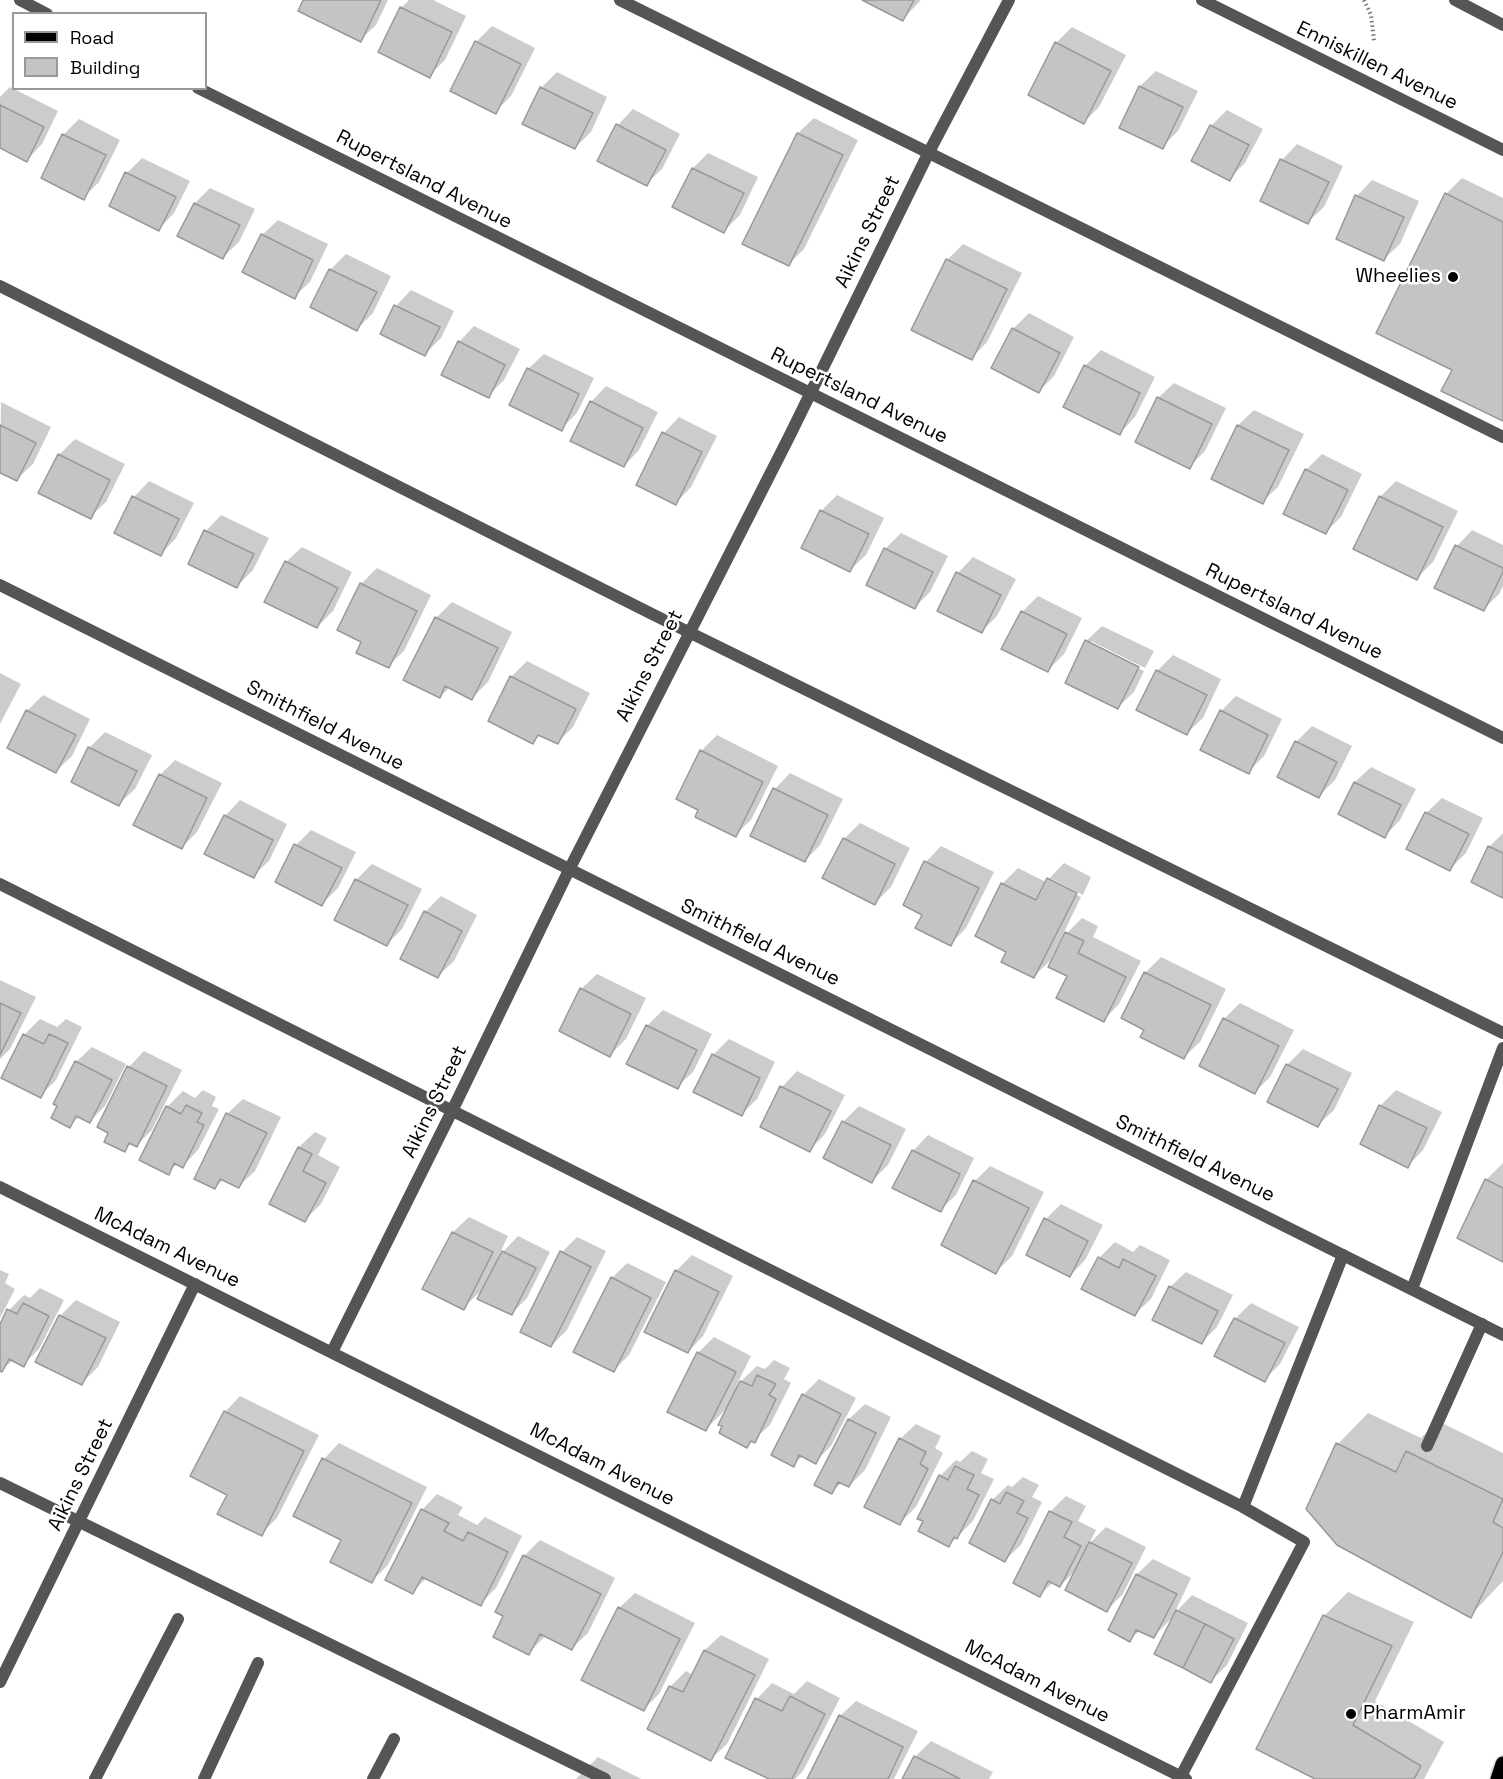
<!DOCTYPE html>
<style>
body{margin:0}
#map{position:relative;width:1503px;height:1779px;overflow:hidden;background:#fff;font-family:"Space Grotesk",sans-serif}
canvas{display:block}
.legend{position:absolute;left:12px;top:12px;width:195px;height:78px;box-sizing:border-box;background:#fff;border:2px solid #999;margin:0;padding:8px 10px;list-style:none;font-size:18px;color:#000}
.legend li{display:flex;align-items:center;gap:12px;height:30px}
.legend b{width:30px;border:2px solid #999}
</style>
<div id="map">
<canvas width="1503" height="1779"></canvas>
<ul class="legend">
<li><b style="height:8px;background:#000"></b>Road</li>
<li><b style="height:16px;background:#c4c4c4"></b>Building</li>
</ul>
</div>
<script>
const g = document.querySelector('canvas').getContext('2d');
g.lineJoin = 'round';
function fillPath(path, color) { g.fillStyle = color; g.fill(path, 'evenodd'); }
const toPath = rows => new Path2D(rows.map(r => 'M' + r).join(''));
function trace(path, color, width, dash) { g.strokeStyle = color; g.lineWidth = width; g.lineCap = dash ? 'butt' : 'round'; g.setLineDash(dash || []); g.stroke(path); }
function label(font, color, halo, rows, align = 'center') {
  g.font = font + ' "Space Grotesk",sans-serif'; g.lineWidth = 5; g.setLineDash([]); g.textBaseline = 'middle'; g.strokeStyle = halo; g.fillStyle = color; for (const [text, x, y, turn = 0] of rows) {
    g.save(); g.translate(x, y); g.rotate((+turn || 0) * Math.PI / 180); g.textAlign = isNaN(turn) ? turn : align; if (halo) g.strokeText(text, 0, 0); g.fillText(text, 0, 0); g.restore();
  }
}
fillPath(toPath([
 [305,0,388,0,376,25,360,40],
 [409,0,433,0,466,16,445,60,429,76,401,8],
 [864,0,921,0,903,19],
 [492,26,535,48,511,96,495,112,476,42],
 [1072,27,1126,55,1099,107,1084,122,1056,43],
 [1156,71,1198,91,1178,131,1162,147,1121,127,1140,86],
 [557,72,607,97,591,132,575,148,541,88],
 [10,87,58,111,42,144,27,160,0,146,0,97],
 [633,109,680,134,662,169,646,184,618,125],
 [1227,110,1263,129,1245,163,1229,179,1194,160,1211,126],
 [814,118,858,140,804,249,788,265,744,243,798,133],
 [79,119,120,140,99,182,83,198,63,135],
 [1297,144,1343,166,1324,207,1308,222,1282,160],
 [708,153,758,177,740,215,724,231,693,168],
 [142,158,190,181,174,213,159,229,127,173],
 [1462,178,1503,198,1503,419,1454,370,1446,194],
 [1372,180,1419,201,1400,244,1384,259,1357,196],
 [210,188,255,209,239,242,223,257,195,203],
 [278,220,328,244,310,282,294,297,262,235],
 [963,244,1022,273,987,342,972,358,913,329,947,260],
 [346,254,391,276,373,313,357,329,330,270],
 [411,290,454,311,441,338,425,354,396,306],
 [1029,313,1074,337,1054,376,1039,391,1013,329],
 [474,326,520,349,504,380,488,396,459,342],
 [1101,350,1155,377,1135,417,1120,433,1085,366],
 [544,354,594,378,577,413,561,429,528,369],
 [1174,383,1226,408,1205,451,1189,467,1158,398],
 [606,386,658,412,639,450,624,466,591,402],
 [1,402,51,427,33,464,17,479,0,471],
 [1254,410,1304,434,1278,487,1262,502,1213,478,1238,425],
 [679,417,717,436,691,487,676,503,638,485,664,433],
 [75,439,125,464,106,502,90,517,59,455],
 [1322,454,1362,474,1341,517,1326,532,1306,470],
 [149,481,194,503,176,538,161,554,134,497],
 [1396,481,1458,511,1433,562,1417,578,1380,497],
 [837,495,884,518,866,555,850,570,821,511],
 [221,515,269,538,253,570,237,586,206,531],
 [1472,530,1503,545,1503,586,1499,594,1483,610,1457,546],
 [901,533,948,556,930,592,915,607,868,584,886,548],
 [302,547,352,572,333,611,317,627,286,562],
 [973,557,1016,579,997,616,982,631,958,573],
 [377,568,431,595,404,651,388,666,363,641,361,584],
 [1038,596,1082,618,1064,654,1048,670,1022,612],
 [452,602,512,632,488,682,472,698,450,687,440,697,436,618],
 [1102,626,1154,651,1145,668,1091,641,1091,645,1144,671,1134,692,1118,707,1086,641],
 [1173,655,1221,679,1203,718,1187,733,1157,671],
 [527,661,590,693,573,727,558,742,541,734,533,742,511,677],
 [0,673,21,684,0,724],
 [43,695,90,719,72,756,56,771,27,711],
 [1236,696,1282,719,1264,756,1248,772,1221,711],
 [1312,726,1352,746,1335,780,1319,796,1296,742],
 [105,732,152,755,135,789,119,804,73,781,90,747],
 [717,735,778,766,751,820,735,835,700,809,701,751],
 [175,760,222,783,197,832,182,847,160,775],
 [1371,767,1416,789,1400,820,1385,836,1340,813,1355,782],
 [790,773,843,799,820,845,805,861,775,789],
 [1442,798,1483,818,1466,853,1450,869,1426,813],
 [240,800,287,824,269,861,253,876,225,816],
 [860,823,910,848,891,887,875,903,844,839],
 [311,830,356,852,338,888,322,904,296,845],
 [1503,833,1503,896,1489,847],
 [941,846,994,872,966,928,951,944,924,914,926,862],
 [1064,863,1091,877,1083,895,1052,879,1052,882,1081,897,1050,961,1034,976,1008,951,1002,884,1018,868,1046,882],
 [372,864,422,889,402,929,387,944,356,880],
 [441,896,477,915,454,961,438,976,425,912],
 [1082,918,1098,926,1093,937,1141,961,1119,1004,1104,1020,1069,976,1067,933],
 [1161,957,1226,989,1200,1042,1184,1057,1146,1029,1145,973],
 [597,974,646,998,626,1039,610,1055,581,989],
 [0,980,36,997,10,1049,0,1059],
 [1240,1003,1294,1030,1270,1077,1255,1092,1224,1019],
 [663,1010,712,1034,693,1072,677,1087,628,1063,647,1026],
 [40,1019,57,1027,66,1019,82,1027,56,1080,40,1096,24,1035],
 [729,1039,775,1062,757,1099,741,1115,713,1055],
 [92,1047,126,1064,105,1106,90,1121,80,1116,69,1126,76,1062],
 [1303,1049,1352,1073,1334,1110,1318,1125,1287,1065],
 [144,1051,182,1070,152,1130,137,1145,132,1143,124,1150,110,1132,99,1126,129,1067],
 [797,1071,845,1095,825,1134,810,1150,782,1087],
 [203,1090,216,1097,212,1106,219,1109,198,1150,183,1166,178,1163,168,1173,167,1107,183,1091,195,1098],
 [1396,1090,1442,1112,1423,1150,1408,1166,1380,1106],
 [243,1099,281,1117,255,1171,239,1186,224,1179,215,1188,227,1114],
 [859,1106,906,1129,888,1165,872,1181,825,1157,843,1122],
 [315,1132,327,1138,318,1155,340,1167,321,1204,305,1220,271,1204,299,1147],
 [928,1135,974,1158,956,1195,940,1210,913,1151],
 [1503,1163,1503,1261,1459,1237,1487,1179],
 [990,1166,1044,1192,1012,1256,996,1272,975,1181],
 [1061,1204,1103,1225,1085,1260,1070,1276,1046,1219],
 [469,1217,508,1236,498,1257,518,1236,550,1252,527,1298,511,1314,484,1288,463,1308,453,1232],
 [577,1237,606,1251,567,1330,551,1346,562,1252],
 [1115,1242,1133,1252,1140,1245,1170,1260,1151,1299,1135,1314,1099,1258],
 [692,1255,733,1276,703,1336,688,1352,676,1271],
 [627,1263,666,1282,629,1355,614,1370,612,1278],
 [0,1270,9,1274,5,1283,15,1289,0,1318],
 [1186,1272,1233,1295,1217,1327,1201,1343,1170,1287],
 [40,1288,64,1300,39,1349,23,1365,13,1360,2,1370,0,1369,0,1328,9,1310,24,1295,30,1298],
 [76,1300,120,1322,98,1367,82,1383,60,1316],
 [1251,1303,1299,1327,1280,1364,1264,1380,1235,1319],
 [714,1337,751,1356,736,1386,757,1366,765,1369,774,1360,790,1368,784,1379,791,1383,770,1425,747,1446,727,1408,706,1429,669,1411,698,1353],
 [819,1379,856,1398,831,1446,815,1462,803,1456,793,1465,803,1395],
 [240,1396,319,1435,277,1518,261,1534,229,1494,225,1412],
 [865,1404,891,1417,865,1470,849,1486,842,1482,832,1492,849,1419],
 [1368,1413,1421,1438,1438,1421,1503,1453,1503,1581,1470,1616,1307,1509,1338,1444],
 [916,1424,941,1436,935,1448,943,1453,916,1507,900,1523,900,1439],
 [339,1443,427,1487,388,1565,372,1581,343,1540,295,1516,324,1459],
 [972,1451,988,1459,981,1473,994,1479,973,1521,949,1545,940,1476,956,1460,960,1462],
 [1023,1477,1039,1485,1032,1497,1042,1502,1021,1545,1005,1560,992,1500,1008,1485,1012,1487],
 [437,1494,463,1507,458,1515,477,1525,485,1517,522,1536,496,1588,480,1604,427,1578,412,1592,422,1510],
 [1066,1496,1086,1506,1078,1521,1096,1530,1089,1544,1106,1527,1146,1547,1123,1594,1107,1610,1077,1569,1060,1586,1053,1582,1040,1595,1050,1512],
 [540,1540,615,1578,588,1633,572,1648,546,1635,529,1653,505,1616,524,1556],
 [1153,1559,1191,1578,1174,1614,1192,1595,1248,1623,1227,1665,1211,1681,1173,1617,1154,1636,1140,1630,1130,1640,1110,1630,1137,1574],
 [1348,1592,1414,1622,1375,1701,1444,1742,1424,1779,1318,1779,1258,1748,1324,1616],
 [635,1593,695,1623,659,1694,644,1709,619,1608],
 [721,1635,769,1659,727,1744,711,1759,670,1687,686,1671,693,1675,705,1650],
 [807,1681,840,1698,803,1771,795,1779,772,1779,727,1757,757,1699,772,1683,794,1694],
 [856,1701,918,1731,894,1779,809,1779,840,1716],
 [931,1741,993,1772,989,1779,904,1779,915,1757],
 [598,1757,641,1779,576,1779]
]), '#0003');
const building = toPath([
 [303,0,381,0,361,42,298,11,303,0],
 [862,0,914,0,903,21,862,0],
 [400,7,452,32,430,78,378,52,400,7],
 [475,41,521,64,496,114,450,91,475,41],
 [1055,42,1111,71,1084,124,1028,95,1055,42],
 [1139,86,1183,107,1163,149,1119,128,1139,86],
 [540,87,593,113,575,149,522,124,540,87],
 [0,105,44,127,27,162,0,148,0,105],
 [616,124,666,150,647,186,597,161,616,124],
 [1210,125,1249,145,1230,181,1191,161,1210,125],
 [797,133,843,155,789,266,742,244,797,133],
 [62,134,106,155,84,200,41,178,62,134],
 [1280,159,1329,182,1308,224,1260,201,1280,159],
 [692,168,744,193,724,233,672,207,692,168],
 [125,172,176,197,159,231,109,206,125,172],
 [1445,193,1503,222,1503,421,1441,391,1452,370,1376,333,1445,193],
 [1355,195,1404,217,1384,261,1336,239,1355,195],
 [194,203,240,225,223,259,177,236,194,203],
 [261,234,313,260,295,299,242,272,261,234],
 [946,259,1007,289,972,360,911,330,946,259],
 [329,269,377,292,357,331,310,307,329,269],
 [394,305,440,327,425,356,380,334,394,305],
 [1012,328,1060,353,1039,393,991,368,1012,328],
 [458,341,505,365,489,398,441,375,458,341],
 [1084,365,1140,393,1120,435,1063,407,1084,365],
 [527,368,579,394,562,431,509,405,527,368],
 [1157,397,1212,424,1190,469,1135,442,1157,397],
 [590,401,643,428,624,467,570,441,590,401],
 [0,425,36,443,17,481,0,473,0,425],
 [1237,425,1289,450,1263,504,1211,479,1237,425],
 [662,432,702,452,676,505,636,485,662,432],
 [58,454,110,480,91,519,38,493,58,454],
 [1305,469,1348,490,1326,534,1283,514,1305,469],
 [132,496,179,519,161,556,114,533,132,496],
 [1379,496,1443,527,1417,580,1353,549,1379,496],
 [820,510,869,534,850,572,801,548,820,510],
 [204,530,254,554,237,588,188,564,204,530],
 [1455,545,1503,568,1503,572,1484,611,1434,588,1455,545],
 [884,548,933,572,915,609,866,585,884,548],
 [285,561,338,588,317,628,264,602,285,561],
 [956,572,1001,595,982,633,937,611,956,572],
 [360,583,417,611,389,668,356,653,361,642,337,630,360,583],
 [1021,611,1067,634,1048,672,1001,649,1021,611],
 [435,617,498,648,472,700,445,686,440,698,403,680,435,617],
 [1085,640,1139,667,1118,709,1065,683,1085,640],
 [1156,670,1207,695,1187,735,1136,710,1156,670],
 [510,676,576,709,558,744,538,735,533,744,488,721,510,676],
 [26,710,76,735,56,773,7,748,26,710],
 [1220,710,1268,735,1249,774,1200,750,1220,710],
 [1295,741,1337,762,1319,798,1277,777,1295,741],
 [88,747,137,771,119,806,71,782,88,747],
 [700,750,763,782,736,837,695,817,698,810,676,799,700,750],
 [159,774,207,798,182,849,133,825,159,774],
 [1354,782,1401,805,1385,838,1338,814,1354,782],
 [773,788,828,815,805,862,750,836,773,788],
 [1425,812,1469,834,1450,871,1406,849,1425,812],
 [224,815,273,840,254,878,204,854,224,815],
 [843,838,895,864,875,905,822,878,843,838],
 [294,844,342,868,322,906,275,882,294,844],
 [1488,846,1503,853,1503,898,1471,882,1488,846],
 [924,861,979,888,951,946,915,928,922,915,903,905,924,861],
 [1047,878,1077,893,1034,978,1001,962,1006,952,975,936,1001,883,1036,900,1047,878],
 [355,879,408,905,387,946,334,920,355,879],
 [424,911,462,931,438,978,400,959,424,911],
 [1065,932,1084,941,1078,953,1126,977,1104,1022,1056,998,1067,976,1048,967,1065,932],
 [1144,972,1211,1005,1184,1059,1140,1037,1144,1030,1121,1018,1144,972],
 [580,988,631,1014,610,1057,559,1031,580,988],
 [0,1003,21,1013,0,1055,0,1003],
 [1223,1018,1279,1046,1255,1094,1199,1066,1223,1018],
 [646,1025,697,1050,678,1089,626,1064,646,1025],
 [23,1034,44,1044,49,1034,68,1043,41,1098,1,1078,23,1034],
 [712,1054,760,1078,742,1116,693,1092,712,1054],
 [75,1061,112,1080,90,1123,76,1116,70,1128,51,1118,57,1106,53,1104,75,1061],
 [1286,1064,1338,1089,1318,1127,1267,1102,1286,1064],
 [127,1066,167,1086,137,1147,129,1143,125,1152,104,1142,108,1133,97,1127,127,1066],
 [780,1086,831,1111,810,1152,760,1127,780,1086],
 [186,1105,202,1113,197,1122,204,1125,183,1168,174,1163,169,1175,139,1160,166,1106,181,1114,186,1105],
 [1379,1105,1427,1128,1408,1168,1360,1144,1379,1105],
 [226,1113,267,1133,239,1188,220,1179,215,1189,194,1179,226,1113],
 [842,1121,891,1145,872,1183,823,1158,842,1121],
 [298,1147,312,1154,303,1171,326,1183,305,1222,269,1204,298,1147],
 [912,1150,960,1174,941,1212,892,1188,912,1150],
 [1485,1179,1503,1188,1503,1262,1457,1238,1485,1179],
 [973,1180,1029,1208,996,1274,941,1245,973,1180],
 [1044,1218,1088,1241,1070,1277,1026,1255,1044,1218],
 [452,1232,493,1252,464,1310,422,1289,452,1232],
 [502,1251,536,1268,512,1315,477,1299,502,1251],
 [560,1251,591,1267,551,1347,520,1332,560,1251],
 [1098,1257,1119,1268,1123,1259,1156,1276,1135,1316,1081,1289,1098,1257],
 [675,1270,719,1292,688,1353,644,1332,675,1270],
 [611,1277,651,1298,614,1372,573,1352,611,1277],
 [1169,1286,1218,1311,1202,1344,1152,1320,1169,1286],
 [23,1303,49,1316,24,1367,9,1359,2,1372,0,1371,0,1324,7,1309,17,1314,23,1303],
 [59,1315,106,1338,82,1385,35,1362,59,1315],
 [1234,1318,1285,1343,1265,1382,1214,1356,1234,1318],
 [697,1352,736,1372,706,1431,667,1412,697,1352],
 [757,1375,776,1384,769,1395,776,1399,755,1443,751,1441,747,1448,719,1433,722,1426,718,1425,740,1381,752,1386,757,1375],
 [802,1394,841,1414,816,1464,799,1455,794,1467,771,1455,802,1394],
 [224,1411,304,1451,262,1536,217,1514,227,1495,190,1476,224,1411],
 [848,1419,876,1433,849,1487,838,1482,832,1494,814,1485,848,1419],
 [899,1438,926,1452,920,1464,928,1469,900,1525,864,1507,899,1438],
 [1336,1443,1396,1472,1406,1451,1503,1499,1493,1522,1503,1528,1503,1552,1471,1618,1337,1545,1306,1509,1336,1443],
 [322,1458,412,1503,372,1583,330,1562,341,1540,293,1516,322,1458],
 [955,1466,974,1475,967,1489,979,1495,957,1539,954,1537,949,1547,918,1531,923,1521,917,1519,939,1475,948,1480,955,1466],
 [1006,1492,1024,1501,1017,1513,1028,1518,1005,1562,969,1543,991,1499,1000,1504,1006,1492],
 [421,1509,449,1523,444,1531,463,1541,468,1532,508,1552,481,1606,422,1577,413,1594,385,1580,421,1509],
 [1049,1511,1072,1522,1064,1537,1081,1546,1060,1587,1048,1581,1040,1597,1013,1583,1049,1511],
 [1089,1542,1132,1563,1107,1612,1065,1590,1089,1542],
 [523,1555,601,1594,572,1650,540,1634,529,1655,493,1637,503,1616,495,1612,523,1555],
 [1136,1574,1177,1594,1154,1638,1136,1630,1130,1642,1108,1630,1136,1574],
 [618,1607,680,1639,644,1711,581,1680,618,1607],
 [1176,1610,1205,1624,1183,1668,1154,1654,1176,1610],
 [1323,1615,1392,1646,1353,1725,1421,1766,1414,1779,1315,1779,1256,1749,1323,1615],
 [1205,1624,1234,1639,1211,1683,1183,1668,1205,1624],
 [704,1650,755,1675,711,1761,647,1729,669,1686,683,1692,704,1650],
 [790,1696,825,1714,792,1779,769,1779,725,1758,755,1698,782,1711,790,1696],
 [839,1715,903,1747,888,1779,807,1779,839,1715],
 [914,1756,939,1768,960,1779,902,1779,914,1756]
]);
fillPath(building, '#c4c4c4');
trace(building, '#999', 1.5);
const primary = toPath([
 [1498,1779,1503,1764]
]);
trace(primary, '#dbdbdb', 18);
trace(toPath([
 [1364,0,1371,15,1374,41]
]), '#777', 4, [1.5, 3]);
trace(toPath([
 [620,0,1503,437],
 [1455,0,1503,25],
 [0,286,652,614,1503,1033],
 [0,884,1243,1507],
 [1412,1289,1503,1048],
 [1427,1446,1482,1324],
 [0,1483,605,1779],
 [1181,1776,1304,1542,1243,1507,1343,1255],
 [95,1779,178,1619],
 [204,1779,258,1663],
 [373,1779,394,1739]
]), '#555', 12);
trace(toPath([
 [20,0,47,14],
 [1202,0,1503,150],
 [198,88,1503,738],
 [0,585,1503,1335],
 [0,1187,1186,1779],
 [332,1352,452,1111,569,870,789,437,929,152,1009,0],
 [0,1682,195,1284]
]), '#555', 12);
trace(primary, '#000', 15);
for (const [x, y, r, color] of [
 [1453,277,6,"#000"],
 [1351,1714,6,"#000"]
]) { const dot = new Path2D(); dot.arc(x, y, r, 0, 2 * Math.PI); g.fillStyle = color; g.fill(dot); trace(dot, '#fff', 2); }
label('20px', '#000', '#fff', [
 ["Enniskillen Avenue",1377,66,26],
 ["Rupertsland Avenue",424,180,27],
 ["Aikins Street",868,232,-64],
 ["Rupertsland Avenue",859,396,26],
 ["Rupertsland Avenue",1294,612,26],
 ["Aikins Street",650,666,-63],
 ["Smithfield Avenue",325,726,27],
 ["Smithfield Avenue",760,943,26],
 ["Aikins Street",435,1102,-64],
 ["Smithfield Avenue",1195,1159,26],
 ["McAdam Avenue",167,1248,26],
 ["McAdam Avenue",602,1465,27],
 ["Aikins Street",81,1475,-64],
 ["McAdam Avenue",1037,1682,27]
]);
label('20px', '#000', '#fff', [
 ["Wheelies",1441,277],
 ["PharmAmir",1363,1714,"left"]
], 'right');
</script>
